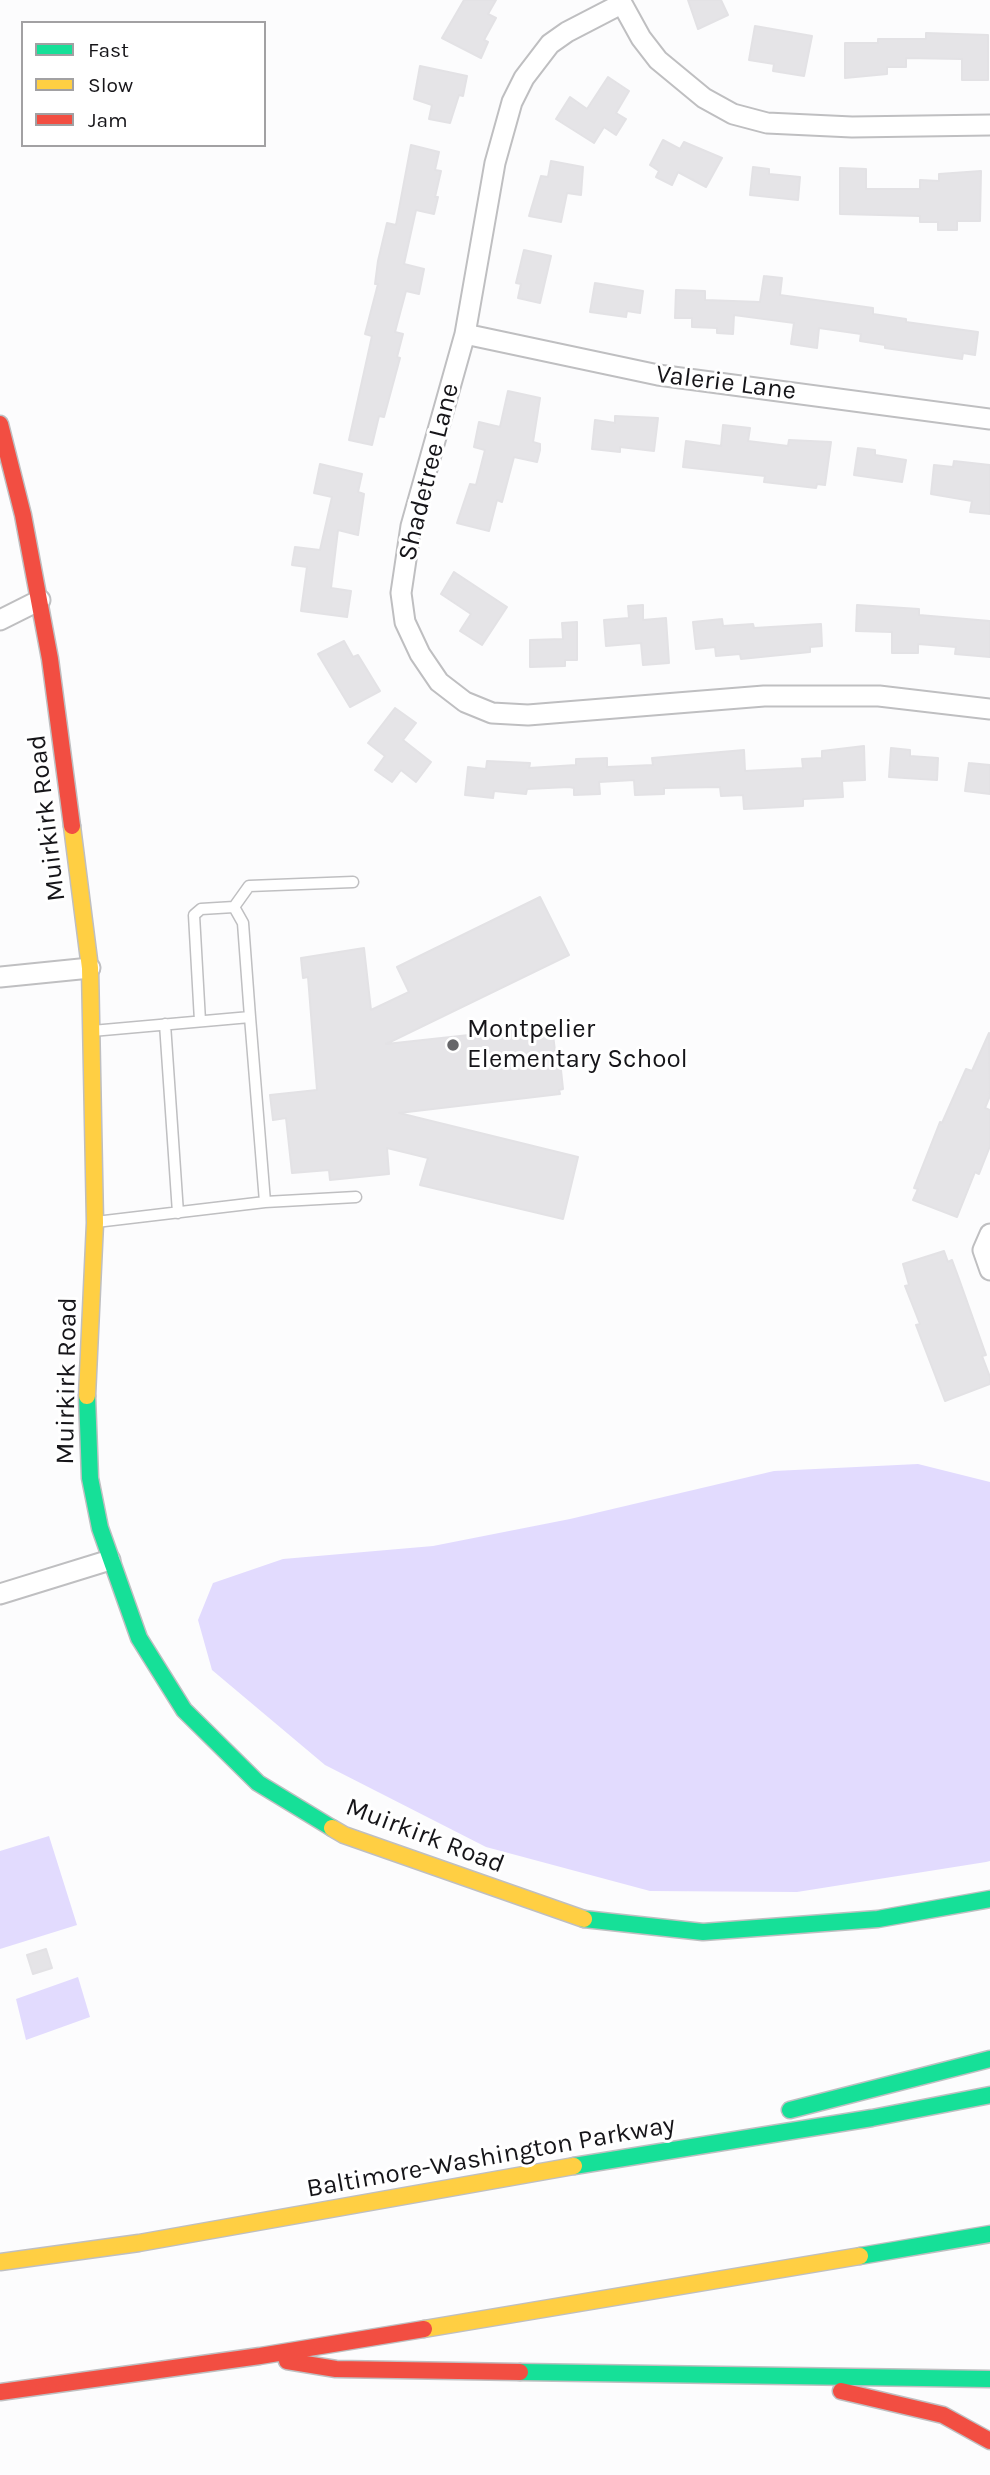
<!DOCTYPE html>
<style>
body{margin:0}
#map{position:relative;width:990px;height:2475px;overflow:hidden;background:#fcfcfd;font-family:Karla,sans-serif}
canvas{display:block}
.legend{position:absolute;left:21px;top:21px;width:245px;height:126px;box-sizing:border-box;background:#fff;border:2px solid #a2a1a3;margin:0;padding:9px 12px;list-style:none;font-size:21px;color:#161519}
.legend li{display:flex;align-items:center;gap:14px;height:35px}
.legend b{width:35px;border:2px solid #a2a1a3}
</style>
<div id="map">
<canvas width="990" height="2475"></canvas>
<ul class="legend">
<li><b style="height:9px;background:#16e098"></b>Fast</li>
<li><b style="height:9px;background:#ffcf43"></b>Slow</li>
<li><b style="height:9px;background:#f24e42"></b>Jam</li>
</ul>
</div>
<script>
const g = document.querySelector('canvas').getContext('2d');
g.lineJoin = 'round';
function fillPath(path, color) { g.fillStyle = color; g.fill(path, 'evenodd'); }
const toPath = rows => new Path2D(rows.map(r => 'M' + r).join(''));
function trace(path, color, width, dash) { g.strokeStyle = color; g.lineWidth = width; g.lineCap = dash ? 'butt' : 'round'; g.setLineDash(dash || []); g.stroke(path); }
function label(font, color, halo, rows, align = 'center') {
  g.font = font + ' Karla,sans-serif'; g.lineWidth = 6; g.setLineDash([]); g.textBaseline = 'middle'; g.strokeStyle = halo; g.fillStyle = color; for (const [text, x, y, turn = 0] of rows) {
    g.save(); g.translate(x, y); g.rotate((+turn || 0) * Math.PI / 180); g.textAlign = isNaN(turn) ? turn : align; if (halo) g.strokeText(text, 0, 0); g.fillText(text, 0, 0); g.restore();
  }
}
fillPath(toPath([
 [918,1464,990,1482,990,1861,986,1862,797,1892,650,1891,486,1847,325,1765,212,1670,198,1620,213,1583,283,1559,433,1546,570,1519,774,1471],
 [49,1836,77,1925,0,1949,0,1851],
 [78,1977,90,2017,26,2040,16,1999]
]), '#e2dbfe');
const building = toPath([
 [464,0,496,0,488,14,496,18,484,40,488,42,481,58,442,38,464,0],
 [688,0,721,0,728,15,698,29,688,0],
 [755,26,812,36,804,76,773,71,774,64,749,60,755,26],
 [926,33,988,35,988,80,962,80,962,59,906,58,906,67,887,67,887,74,845,78,845,43,878,43,878,39,926,39,926,33],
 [420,66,467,76,463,96,459,95,450,123,429,119,432,105,414,99,420,66],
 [608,77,629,91,616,113,626,119,616,135,604,127,594,143,556,119,570,97,587,109,608,77],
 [663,140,680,149,684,142,722,158,706,187,678,172,672,185,656,177,659,171,650,165,663,140],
 [411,145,439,152,435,170,441,171,435,197,438,197,434,214,416,210,404,264,424,269,419,294,406,291,395,332,403,334,397,357,400,358,384,417,379,416,372,445,349,440,372,336,365,334,378,284,375,284,378,261,387,223,396,225,411,145],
 [551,161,583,167,581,195,567,193,561,222,529,216,541,176,548,177,551,161],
 [753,167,769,169,769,174,800,177,798,200,750,195,753,167],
 [840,168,866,169,866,189,920,189,920,180,939,181,939,174,981,171,980,221,957,221,957,230,938,230,938,222,920,222,920,216,840,214,840,168],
 [524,250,551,256,540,303,518,298,521,284,516,283,524,250],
 [764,276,782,278,780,295,873,308,873,314,906,319,906,322,978,332,975,355,963,353,962,359,885,348,885,345,860,341,861,334,819,328,817,348,791,344,794,323,734,315,733,334,717,333,717,328,692,327,692,318,675,318,676,290,705,291,705,300,760,302,764,276],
 [595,283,643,291,640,313,627,311,626,317,590,312,595,283],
 [508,391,540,398,533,442,540,444,540,450,537,462,514,457,502,502,497,500,489,531,457,523,470,484,476,485,485,450,474,447,479,422,500,427,508,391],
 [615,416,658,418,654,451,620,447,620,452,592,449,595,420,615,423,615,416],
 [723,425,750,428,748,441,788,446,789,440,831,442,825,485,817,484,816,488,764,482,765,476,683,467,686,441,721,446,723,425],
 [858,448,875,450,875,455,906,460,902,482,854,475,858,448],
 [954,461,990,465,990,514,970,512,972,501,931,494,934,465,953,467,954,461],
 [320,464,362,474,358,492,364,494,358,535,338,530,331,588,351,591,347,617,301,611,307,567,292,565,295,547,320,550,332,497,314,493,320,464],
 [454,572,507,607,482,645,460,631,471,614,441,594,454,572],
 [643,605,643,620,666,618,669,663,643,665,641,643,606,646,604,620,629,618,628,606,643,605],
 [857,605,919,609,919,615,990,621,990,657,955,654,956,647,918,644,918,653,892,653,892,632,856,631,857,605],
 [722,619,723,626,753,624,754,628,821,624,822,646,810,647,810,652,741,659,740,654,716,656,715,647,696,649,693,622,722,619],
 [577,622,577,660,565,660,565,666,530,667,530,640,563,639,562,623,577,622],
 [344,641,353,657,358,655,380,691,350,707,318,654,344,641],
 [395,708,416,723,403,740,431,762,416,782,401,770,392,782,375,770,385,756,368,743,395,708],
 [864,746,865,780,842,781,843,797,803,799,803,806,744,809,743,795,721,796,720,787,664,788,664,794,635,795,634,780,599,782,600,794,574,795,574,788,569,787,527,789,526,794,494,791,493,798,465,795,468,767,486,769,487,761,530,763,529,768,576,765,576,759,607,758,607,767,653,765,652,758,744,750,745,771,803,768,802,759,822,758,822,751,864,746],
 [891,748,910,750,910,756,938,758,937,780,889,777,891,748],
 [969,763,990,765,990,794,965,791,969,763],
 [540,897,569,955,386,1044,552,1026,555,1051,559,1051,563,1089,559,1090,560,1094,399,1113,578,1157,563,1219,420,1185,428,1158,387,1148,389,1174,330,1180,329,1170,292,1173,286,1118,273,1120,270,1095,317,1090,308,977,303,978,301,958,364,948,371,1010,409,992,397,967,540,897],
 [989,1033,990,1096,985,1108,990,1110,990,1146,979,1174,975,1172,957,1217,913,1200,918,1189,914,1188,940,1122,942,1123,966,1069,972,1071,989,1033],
 [944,1251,948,1262,952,1260,959,1279,986,1355,982,1356,990,1377,990,1384,945,1401,916,1325,920,1324,905,1286,909,1285,903,1264,944,1251],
 [46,1949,52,1968,33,1974,27,1955,46,1949]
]);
fillPath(building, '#e5e4e7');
trace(building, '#e3e2e5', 2);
const lane = toPath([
 [234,907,249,886,353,882],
 [200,1021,194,915,201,909,234,907,243,923,250,1017],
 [165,1024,178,1213],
 [92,1031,250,1017,265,1202,96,1222],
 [265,1202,356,1197]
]);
const street = toPath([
 [620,0,641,38,658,60,704,98,733,114,767,123,852,127,990,125],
 [621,4,567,32,550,44,524,78,512,102,495,163,465,334,411,526,401,593,405,622,420,654,439,682,465,702,492,713,528,715,764,696,879,696,990,709],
 [465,334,658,375,990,419],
 [0,620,40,600],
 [0,977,90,968],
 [990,1234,983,1250,990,1270],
 [0,1594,110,1560]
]);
const fast = toPath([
 [87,1396,90,1478,100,1528,139,1638,184,1710,258,1783,332,1828],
 [584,1919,703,1932,878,1919,990,1899],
 [790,2110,990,2059],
 [574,2166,872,2118,990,2095],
 [860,2256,990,2234],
 [520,2372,990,2379]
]);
const slow = toPath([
 [72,826,90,968,95,1223,87,1396],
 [332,1828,344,1835,584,1919],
 [0,2262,139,2243,574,2166],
 [424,2329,860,2256]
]);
const jam = toPath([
 [0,424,23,515,50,659,72,826],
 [287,2361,336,2369,520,2372],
 [841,2391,943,2415,990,2441],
 [0,2392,260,2356,424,2329]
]);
trace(lane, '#bfbfc1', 13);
trace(street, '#bfbfc1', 23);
trace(fast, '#bfbfc1', 19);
trace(slow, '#bfbfc1', 19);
trace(jam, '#bfbfc1', 19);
trace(lane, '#fff', 10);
trace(street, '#fff', 19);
trace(fast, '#16e098', 16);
trace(slow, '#ffcf43', 16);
trace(jam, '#f24e42', 16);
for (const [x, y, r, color] of [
 [453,1045,7,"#666669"]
]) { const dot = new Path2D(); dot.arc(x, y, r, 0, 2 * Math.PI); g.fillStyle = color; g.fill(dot); trace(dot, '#fff', 2.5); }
label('26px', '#161519', '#fff', [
 ["Valerie Lane",726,383,7],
 ["Shadetree Lane",429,472,-76],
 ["Muirkirk Road",47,818,-97],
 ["Muirkirk Road",67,1381,-89],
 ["Muirkirk Road",425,1836,21],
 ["Baltimore-Washington Parkway",491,2157,-10]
]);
label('26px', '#161519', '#fff', [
 ["Montpelier",467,1030],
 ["Elementary School",467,1060]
], 'left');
</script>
